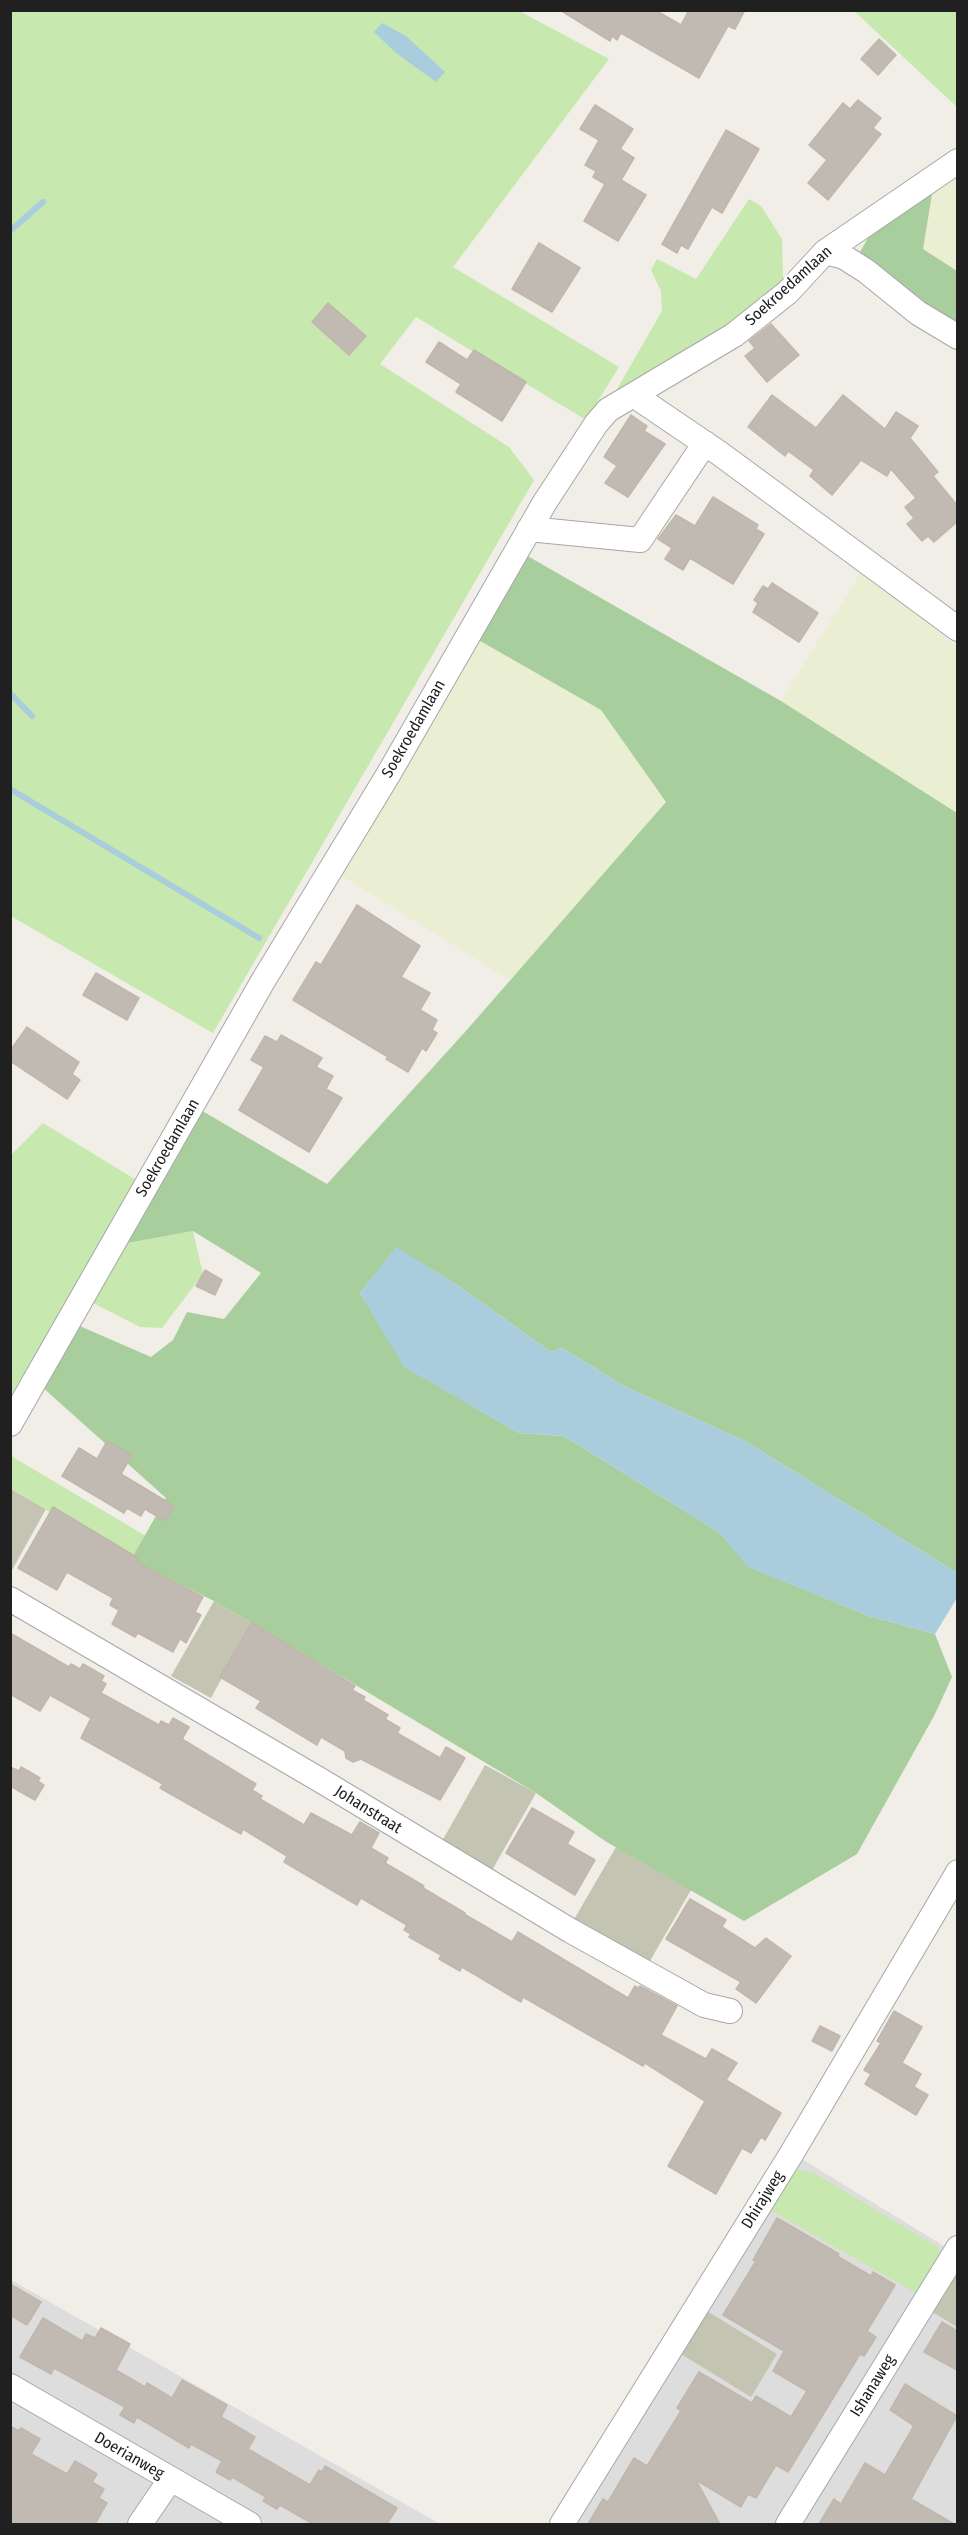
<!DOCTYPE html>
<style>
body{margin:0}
#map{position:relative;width:968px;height:2535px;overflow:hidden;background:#f0eee7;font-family:"Fira Sans Condensed",sans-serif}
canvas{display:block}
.frame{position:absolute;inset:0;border:12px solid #202020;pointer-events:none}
</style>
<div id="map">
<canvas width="968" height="2535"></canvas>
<div class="frame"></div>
</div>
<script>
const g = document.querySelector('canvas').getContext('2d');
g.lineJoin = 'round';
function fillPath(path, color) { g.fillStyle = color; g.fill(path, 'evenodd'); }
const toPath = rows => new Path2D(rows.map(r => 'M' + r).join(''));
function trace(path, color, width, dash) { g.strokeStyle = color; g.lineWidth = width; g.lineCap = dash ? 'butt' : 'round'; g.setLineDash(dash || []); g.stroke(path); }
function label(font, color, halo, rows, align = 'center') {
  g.font = font + ' "Fira Sans Condensed",sans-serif'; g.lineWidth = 5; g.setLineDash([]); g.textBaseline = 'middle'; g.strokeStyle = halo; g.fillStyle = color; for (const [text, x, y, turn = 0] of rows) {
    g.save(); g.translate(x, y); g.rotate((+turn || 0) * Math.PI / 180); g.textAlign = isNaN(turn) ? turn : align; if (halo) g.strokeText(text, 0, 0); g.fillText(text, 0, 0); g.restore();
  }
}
fillPath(toPath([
 [792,2153,957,2254,957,2524,562,2524],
 [11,2280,440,2524,11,2524]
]), '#dedddd');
fillPath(toPath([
 [11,1489,46,1509,11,1572],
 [214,1601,252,1623,211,1698,171,1676],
 [485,1765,536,1793,491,1872,441,1843],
 [616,1847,691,1890,647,1966,572,1923],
 [957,2261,957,2327,929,2310],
 [707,2311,777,2354,751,2397,681,2354]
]), '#c3c5b2');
fillPath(toPath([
 [957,178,957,271,923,249,932,194],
 [862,571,957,647,957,813,781,701],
 [475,638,601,710,667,802,510,980,337,873]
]), '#eaeed3');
fillPath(toPath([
 [11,11,519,11,609,59,453,267,619,367,586,420,416,317,380,364,509,447,534,480,213,1033,11,916],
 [854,11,957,11,957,107],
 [749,199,761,206,782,239,783,279,773,296,609,403,662,311,661,291,651,270,657,259,696,279],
 [43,1123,138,1181,11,1395,11,1155],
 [193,1231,203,1274,162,1328,140,1327,89,1301,122,1244],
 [11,1456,146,1536,131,1560,11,1489],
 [799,2170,814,2173,938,2247,941,2257,921,2296,767,2208,786,2174]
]), '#c7e8ae');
fillPath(toPath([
 [932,194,923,249,957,271,957,324,937,312,860,252,876,224],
 [524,554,781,701,957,813,957,1573,747,1442,624,1386,562,1348,551,1352,456,1284,396,1248,360,1293,405,1367,519,1433,564,1436,720,1533,749,1567,869,1616,935,1634,952,1677,934,1716,857,1854,744,1921,605,1841,536,1793,252,1623,214,1601,131,1560,166,1498,40,1385,75,1324,151,1357,173,1340,187,1312,224,1319,261,1273,193,1231,122,1244,199,1109,327,1184,465,1032,666,802,601,710,475,638]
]), '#a8ce9d');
fillPath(toPath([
 [382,23,406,36,445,72,436,82,396,53,374,32],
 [396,1247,456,1284,551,1352,562,1348,624,1386,747,1442,957,1573,957,1598,935,1634,869,1616,748,1567,720,1533,564,1436,519,1433,404,1367,360,1293]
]), '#a9cddc');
trace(toPath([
 [10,231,43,202],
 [10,693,32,716],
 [10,789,259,938]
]), '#a9cddc', 6);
const building = toPath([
 [560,10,655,10,681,25,689,10,745,10,735,29,728,26,699,78,621,33,617,40,612,36,610,41,560,10],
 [879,39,896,55,878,75,861,59,879,39],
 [858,100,881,118,873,128,881,134,828,200,808,183,827,160,809,145,843,103,850,109,858,100],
 [595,105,633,129,620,149,634,158,621,180,646,195,618,241,584,221,605,184,593,177,596,171,585,165,599,140,580,129,595,105],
 [726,130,759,149,722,213,712,207,688,249,681,245,677,253,662,244,726,130],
 [539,243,580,268,552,312,512,289,539,243],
 [328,303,366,336,349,355,312,322,328,303],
 [771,324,799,355,767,382,745,356,755,348,749,341,771,324],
 [439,342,467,360,474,350,526,382,502,421,456,392,461,384,426,362,439,342],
 [772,395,816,428,843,395,885,429,896,412,918,426,910,438,938,472,933,476,957,505,957,522,934,542,928,536,922,541,907,524,914,518,905,507,916,498,891,469,887,476,861,460,832,495,810,476,814,470,788,451,785,456,748,427,772,395],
 [631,415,647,426,644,431,665,444,628,497,605,483,617,466,604,457,631,415],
 [713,497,758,525,756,529,764,534,733,584,690,558,683,570,665,559,672,548,658,539,676,515,695,526,713,497],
 [772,583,818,613,799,642,753,612,758,603,754,600,763,586,768,589,772,583],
 [357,905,420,946,401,977,430,993,420,1010,437,1020,432,1030,437,1033,426,1051,422,1048,408,1072,386,1059,388,1057,293,1000,316,962,321,965,357,905],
 [96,973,139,998,127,1020,83,995,96,973],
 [27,1027,79,1062,72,1074,80,1080,67,1099,10,1061,10,1051,27,1027],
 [281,1035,322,1058,316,1067,333,1076,326,1089,342,1098,309,1152,239,1110,264,1067,251,1060,265,1036,277,1042,281,1035],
 [205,1270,222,1280,215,1295,196,1286,205,1270],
 [107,1441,132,1455,121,1474,174,1506,165,1521,145,1509,141,1516,127,1508,124,1513,62,1476,79,1448,97,1459,107,1441],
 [53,1507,138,1558,136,1562,203,1597,195,1612,201,1615,186,1643,180,1639,173,1652,138,1633,135,1637,112,1624,119,1610,110,1605,113,1598,67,1572,57,1590,18,1568,53,1507],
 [252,1623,355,1686,352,1690,365,1697,363,1700,388,1715,385,1719,400,1728,397,1733,440,1758,446,1747,465,1758,440,1800,361,1759,353,1762,346,1758,345,1751,321,1737,317,1745,256,1708,261,1701,220,1677,252,1623],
 [10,1633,69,1667,71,1664,80,1669,83,1664,104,1676,101,1681,106,1684,101,1693,159,1725,161,1721,169,1725,173,1718,189,1727,182,1739,256,1784,252,1790,262,1796,260,1799,304,1825,311,1813,352,1835,360,1822,379,1833,371,1848,388,1858,385,1863,424,1886,423,1888,465,1913,464,1914,512,1942,518,1932,628,1998,635,1986,638,1988,640,1986,677,2006,661,2035,706,2059,712,2049,737,2063,726,2080,781,2113,765,2140,761,2137,751,2153,742,2148,716,2194,668,2166,705,2101,645,2063,643,2066,523,1997,521,2002,462,1967,460,1971,439,1959,441,1955,409,1937,411,1934,404,1930,407,1925,361,1898,357,1905,284,1862,287,1856,243,1829,241,1834,160,1788,163,1784,81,1738,91,1718,50,1695,40,1711,10,1694,10,1633],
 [10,1767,19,1771,21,1767,40,1778,38,1781,44,1785,35,1800,10,1786,10,1767],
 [532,1808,574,1832,567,1844,595,1860,575,1895,506,1853,532,1808],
 [690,1899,726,1920,722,1927,755,1948,766,1938,791,1956,756,2003,736,1989,741,1982,666,1939,690,1899],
 [894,2011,922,2027,902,2063,921,2074,914,2087,928,2095,916,2115,865,2084,871,2074,864,2070,881,2043,877,2041,894,2011],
 [820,2026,840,2036,832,2051,812,2041,820,2026],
 [777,2218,839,2254,837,2256,871,2276,873,2272,895,2285,867,2331,876,2337,864,2356,860,2354,788,2472,776,2465,756,2498,748,2494,741,2507,696,2480,720,2524,588,2524,603,2499,608,2502,634,2458,647,2466,681,2411,677,2408,699,2372,752,2403,756,2396,791,2417,807,2391,773,2371,784,2351,723,2315,756,2261,753,2260,777,2218],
 [10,2284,41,2302,27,2325,10,2315,10,2284],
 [43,2318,82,2341,86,2334,95,2338,101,2328,130,2344,116,2370,145,2387,147,2383,172,2398,182,2380,227,2405,221,2417,255,2437,248,2449,310,2485,319,2470,322,2472,325,2466,397,2508,387,2524,313,2524,280,2505,277,2509,263,2501,266,2497,232,2477,230,2480,216,2472,222,2461,191,2444,189,2448,137,2417,134,2423,120,2415,125,2407,54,2368,51,2374,20,2357,43,2318],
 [942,2322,957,2331,957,2370,924,2352,942,2322],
 [905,2384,957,2416,911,2499,954,2524,819,2524,834,2499,841,2504,865,2463,885,2475,914,2426,890,2410,905,2384],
 [10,2426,19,2431,21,2428,40,2439,31,2454,67,2474,75,2461,97,2474,92,2482,104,2489,99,2498,107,2503,95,2524,10,2524,10,2426]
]);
fillPath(building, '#c1bab3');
trace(building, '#c1b6a9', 1.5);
const street = toPath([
 [825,252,844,257,866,271,918,313,958,337],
 [635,396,719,453,958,629],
 [529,529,640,540,705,443],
 [10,1424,263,981,388,775,545,502,596,424,608,410,734,335,788,292,825,252,958,161],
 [10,1599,320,1780,571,1931,704,2005,730,2011],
 [10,2386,249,2524],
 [140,2524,170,2480],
 [562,2524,792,2153,958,1872],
 [788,2524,958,2248]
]);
trace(street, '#a7a7a7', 26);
trace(street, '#fff', 24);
label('16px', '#202020', '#fff', [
 ["Soekroedamlaan",789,286,-42],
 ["Soekroedamlaan",414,729,-60],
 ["Soekroedamlaan",168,1148,-60],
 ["Johanstraat",368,1810,32],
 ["Dhirajweg",763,2200,-58],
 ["Ishanaweg",873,2386,-58],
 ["Doerianweg",129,2456,30]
]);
</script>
